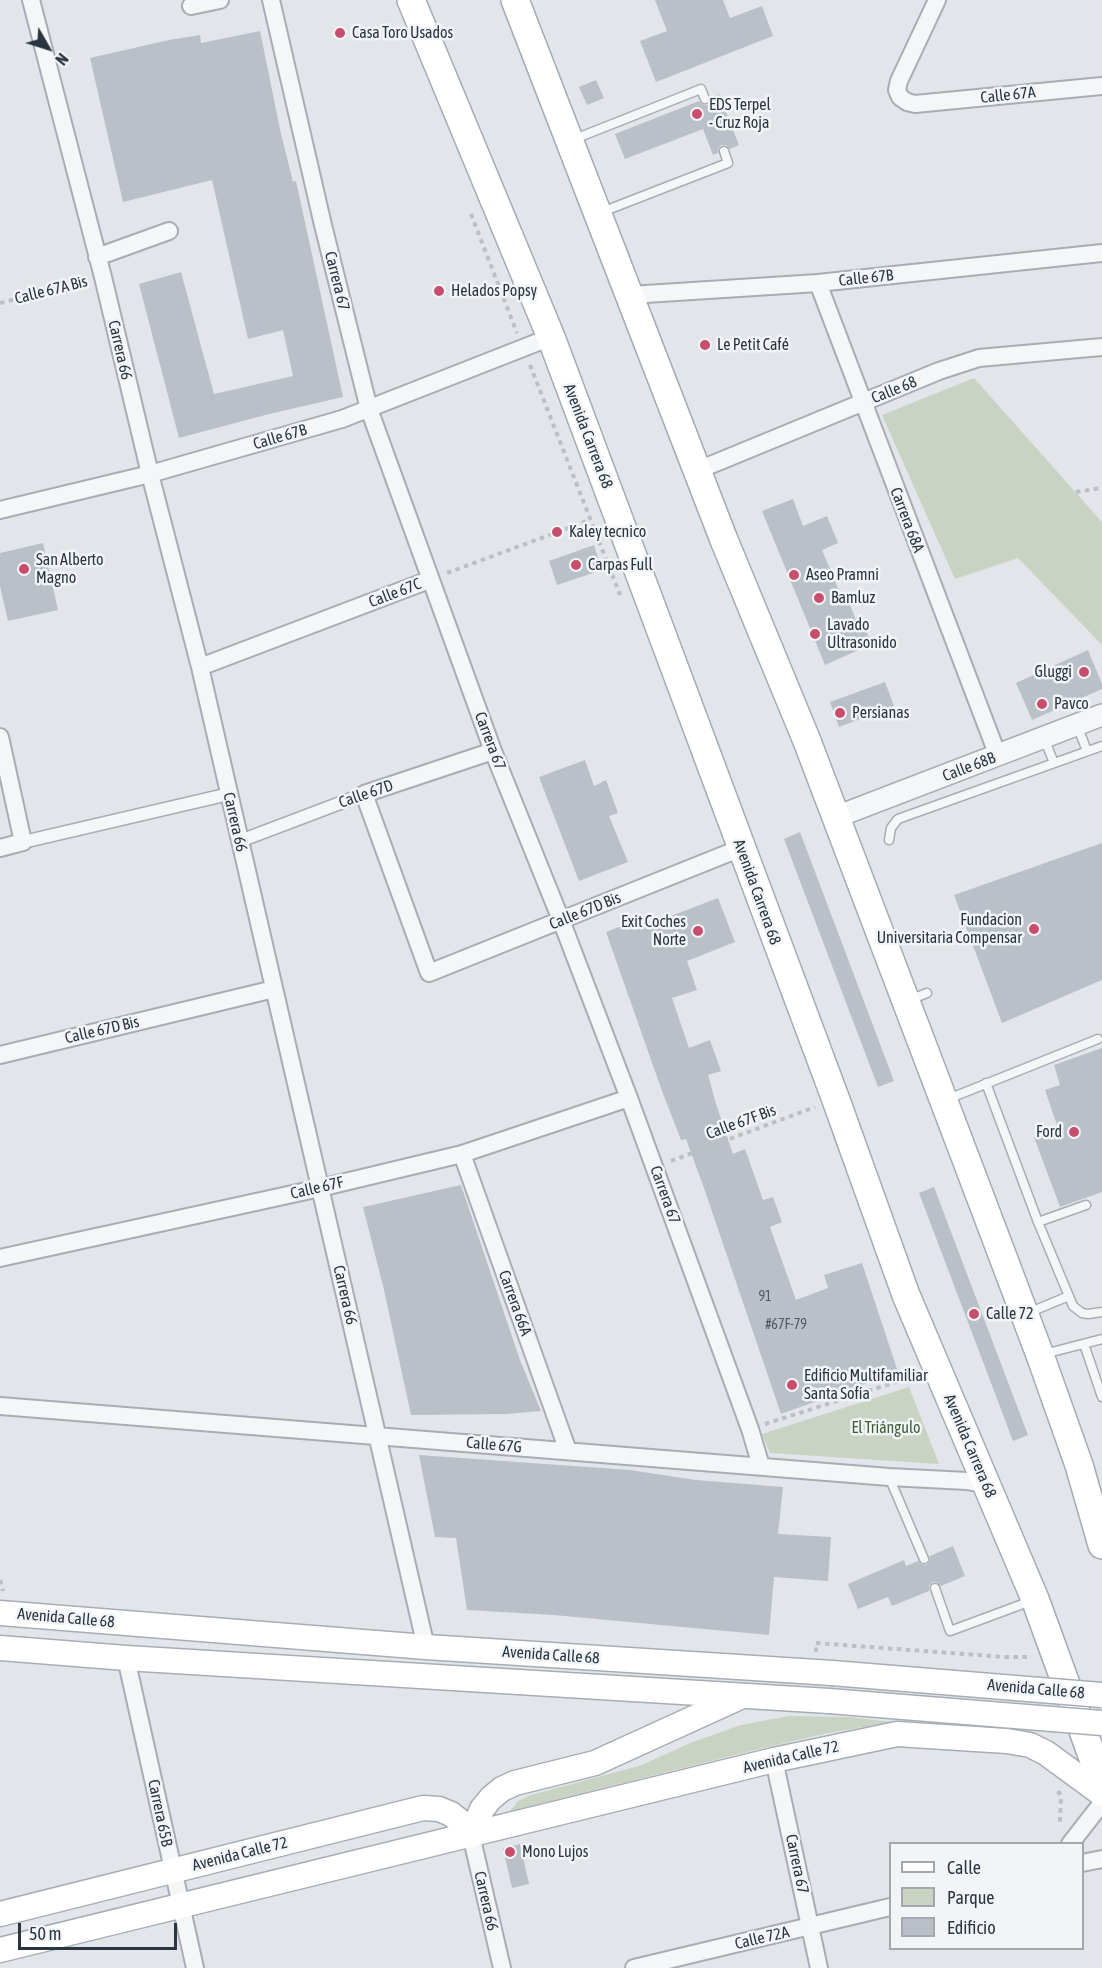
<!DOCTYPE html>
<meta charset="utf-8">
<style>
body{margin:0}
#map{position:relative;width:1102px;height:1968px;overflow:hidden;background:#e2e6ea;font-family:"Asap Condensed",sans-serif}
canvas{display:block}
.legend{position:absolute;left:889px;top:1842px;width:195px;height:108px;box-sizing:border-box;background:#f2f5f7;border:2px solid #a2a8ae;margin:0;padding:8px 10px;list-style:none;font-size:18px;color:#2b3541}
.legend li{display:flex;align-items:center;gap:12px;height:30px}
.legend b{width:30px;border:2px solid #a2a8ae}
.north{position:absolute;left:18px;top:18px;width:60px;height:60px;-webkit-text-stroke:4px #f2f5f7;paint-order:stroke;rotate:129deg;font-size:16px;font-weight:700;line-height:24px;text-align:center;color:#2b3541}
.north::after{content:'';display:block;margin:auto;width:21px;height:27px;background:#2b3541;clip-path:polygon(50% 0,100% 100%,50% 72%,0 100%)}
.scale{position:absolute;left:18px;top:1923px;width:159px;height:27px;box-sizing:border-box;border:3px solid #2b3541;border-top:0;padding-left:8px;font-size:18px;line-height:21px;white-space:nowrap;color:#2b3541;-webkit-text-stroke:4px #f2f5f7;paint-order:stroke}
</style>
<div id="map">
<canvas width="1102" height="1968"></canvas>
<ul class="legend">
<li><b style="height:8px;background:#fff"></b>Calle</li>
<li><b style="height:16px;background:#c9d3c4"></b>Parque</li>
<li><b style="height:16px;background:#bac0c7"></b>Edificio</li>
</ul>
<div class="north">N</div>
<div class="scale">50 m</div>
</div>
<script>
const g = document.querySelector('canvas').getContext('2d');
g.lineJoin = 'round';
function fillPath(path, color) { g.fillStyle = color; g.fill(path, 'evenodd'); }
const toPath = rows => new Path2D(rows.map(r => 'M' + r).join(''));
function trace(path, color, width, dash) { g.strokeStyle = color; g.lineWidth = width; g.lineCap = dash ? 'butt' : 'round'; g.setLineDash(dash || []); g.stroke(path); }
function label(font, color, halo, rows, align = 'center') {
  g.font = font + ' "Asap Condensed",sans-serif'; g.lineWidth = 5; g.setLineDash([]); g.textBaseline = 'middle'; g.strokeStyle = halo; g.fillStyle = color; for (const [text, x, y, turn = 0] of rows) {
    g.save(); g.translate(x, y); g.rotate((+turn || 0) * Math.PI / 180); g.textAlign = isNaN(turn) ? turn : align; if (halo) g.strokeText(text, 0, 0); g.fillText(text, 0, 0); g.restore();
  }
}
fillPath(toPath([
 [974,378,1102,522,1102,645,1018,558,955,579,882,415],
 [909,1387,939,1464,770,1453,762,1434],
 [789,1716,848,1717,893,1722,828,1733,755,1750,510,1811,518,1801,531,1795,642,1765,690,1743,741,1725]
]), '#c9d3c4');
fillPath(toPath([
 [655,0,723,0,730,18,762,6,773,36,656,82,640,41,667,31],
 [260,31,281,134,293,182,296,181,343,397,269,414,179,438,139,284,181,272,214,394,293,376,283,330,248,339,212,180,123,202,90,58,169,40,200,35,201,43],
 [596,80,604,98,587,105,579,87],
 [719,94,739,145,730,149,726,145,721,145,718,149,718,153,713,155,703,129,625,159,615,134,699,101,702,104,707,105,710,102,711,97],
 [793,499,803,526,827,516,838,543,822,550,844,603,849,602,860,631,865,628,872,644,825,665,762,511],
 [43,543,58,610,8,621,0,586,0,553],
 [594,545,602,570,557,585,549,561],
 [1088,650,1102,684,1102,689,1032,720,1016,683],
 [885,682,894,706,839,727,830,702],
 [585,760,594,786,606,780,618,813,609,816,628,862,579,881,539,777],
 [800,832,894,1081,878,1087,784,839],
 [1102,843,1102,980,1002,1023,954,895],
 [718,898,735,942,687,961,697,990,672,998,689,1048,710,1040,721,1071,708,1075,716,1104,733,1154,745,1149,763,1200,773,1197,782,1222,770,1227,796,1300,828,1288,824,1275,862,1263,898,1372,781,1414,705,1191,686,1139,681,1140,662,1091,606,932,647,916,650,924],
 [1102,1048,1102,1192,1060,1207,1034,1137,1058,1128,1045,1090,1060,1085,1054,1065],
 [461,1185,520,1360,541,1411,506,1414,411,1415,384,1290,363,1207],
 [934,1187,1028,1435,1013,1441,919,1193],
 [419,1455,630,1470,696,1480,783,1487,778,1534,831,1537,828,1581,774,1577,769,1635,554,1615,467,1610,456,1538,435,1537],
 [953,1546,965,1576,941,1586,937,1582,932,1582,929,1586,929,1591,892,1606,888,1597,858,1609,848,1584,904,1560,906,1566,918,1561,921,1564,926,1565,929,1562,930,1556],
 [520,1844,529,1884,512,1888,503,1848]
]), '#bac0c7');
const service = toPath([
 [572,140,701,89,705,99],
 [602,212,728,163,724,151],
 [1077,725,1087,751],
 [1044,738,1054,763],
 [889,840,891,828,898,819,1102,746],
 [909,1000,927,993],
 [986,1083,1038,1222,1073,1306,1082,1313,1088,1314,1102,1312],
 [948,1099,1098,1039],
 [1038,1222,1086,1205],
 [1028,1313,1069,1296],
 [1084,1344,1102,1397],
 [1044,1354,1102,1339],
 [889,1477,924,1559],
 [935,1588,950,1631,1031,1601]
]);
const pedestrian = toPath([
 [240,841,364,794],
 [23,842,229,794]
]);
const minor = toPath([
 [31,0,103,277,150,474,200,667,426,1647],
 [271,0,323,225,369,409,493,751,561,920,629,1098,750,1429,761,1466],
 [937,0,899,81,897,90,900,97,907,102,915,104,1102,86],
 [191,6,220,0],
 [97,257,169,231],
 [818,283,998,756],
 [630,295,818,283,1102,253],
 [696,471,939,371,979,358,1102,347],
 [0,510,150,474,342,419,551,337],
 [200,667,429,580],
 [0,737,23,842,0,848],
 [493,751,364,794,429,973,741,848],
 [0,1055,274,989],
 [462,1154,568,1451],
 [0,1258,320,1188,462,1154,629,1098],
 [0,1406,889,1477,967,1481,987,1485],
 [126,1658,195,1968],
 [774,1760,819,1968],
 [471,1835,502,1968],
 [1070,1844,1102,1803],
 [1082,1863,1102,1859],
 [634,1968,890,1907]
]);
const tertiary = toPath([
 [836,817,1102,715]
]);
const secondary = toPath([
 [0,1613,426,1647,832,1673],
 [0,1648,126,1658,829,1701],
 [471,1835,482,1809,491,1798,502,1789,515,1783,595,1763,740,1697],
 [0,1914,423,1808,439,1809,451,1814,461,1822,471,1835],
 [0,1950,774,1760,897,1734,1007,1741,1030,1745,1046,1753,1102,1794]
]);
const primary = toPath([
 [411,0,551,337,836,1100,906,1295,1035,1599,1102,1783],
 [515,0,724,540,807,741,972,1175,1040,1355,1079,1465,1102,1545]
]);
trace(service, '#a7adb4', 11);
trace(pedestrian, '#a7adb4', 15);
trace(minor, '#a7adb4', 20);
trace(tertiary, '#a7adb4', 24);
trace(secondary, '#a7adb4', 27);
trace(primary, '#a2acb5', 30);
trace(toPath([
 [471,214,517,333],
 [0,303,87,281],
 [530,365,620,595],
 [1076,492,1102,488],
 [447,573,590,520],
 [671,1161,815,1107],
 [765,1424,915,1376],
 [0,1580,3,1591],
 [816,1652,816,1643,1005,1657,1030,1657],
 [1058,1791,1061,1796,1060,1822,1063,1824]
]), '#bcc0c5', 4, [4.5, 4.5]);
trace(service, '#f5f6f8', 8);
trace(pedestrian, '#f5f6f8', 12);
trace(minor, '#f5f6f8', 16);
trace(tertiary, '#f5f6f8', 21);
trace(secondary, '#fff', 24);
trace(primary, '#fff', 27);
const secondaryBridge = toPath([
 [832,1673,1102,1695],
 [829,1701,1102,1723]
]);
trace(secondaryBridge, '#a7adb4', 27, []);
trace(secondaryBridge, '#fff', 24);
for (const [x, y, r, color] of [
 [340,33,6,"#c84e6d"],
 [697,114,6,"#c84e6d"],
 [439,291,6,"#c84e6d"],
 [705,345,6,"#c84e6d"],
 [557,532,6,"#c84e6d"],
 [576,565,6,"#c84e6d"],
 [24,569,6,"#c84e6d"],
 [794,575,6,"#c84e6d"],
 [819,598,6,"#c84e6d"],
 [815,634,6,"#c84e6d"],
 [1084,672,6,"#c84e6d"],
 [1042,704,6,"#c84e6d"],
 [840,713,6,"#c84e6d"],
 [1034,929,6,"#c84e6d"],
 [698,931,6,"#c84e6d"],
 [1074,1132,6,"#c84e6d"],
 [974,1314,6,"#c84e6d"],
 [792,1385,6,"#c84e6d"],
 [510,1852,6,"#c84e6d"]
]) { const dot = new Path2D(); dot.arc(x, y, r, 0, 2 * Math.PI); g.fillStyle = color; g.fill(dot); trace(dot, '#f2f5f7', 2); }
label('14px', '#4f5862', null, [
 ["91",765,1297],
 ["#67F-79",786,1325]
]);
label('16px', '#2b3541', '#f2f5f7', [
 ["Casa Toro Usados",352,33],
 ["EDS Terpel",709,105],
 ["- Cruz Roja",709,123],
 ["Helados Popsy",451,291],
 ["Le Petit Café",717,345],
 ["Kaley tecnico",569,532],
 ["San Alberto",36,560],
 ["Magno",36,578],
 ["Carpas Full",588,565],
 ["Aseo Pramni",806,575],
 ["Bamluz",831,598],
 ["Lavado",827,625],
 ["Ultrasonido",827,643],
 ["Gluggi",1072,672,"right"],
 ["Pavco",1054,704],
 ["Persianas",852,713],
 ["Fundacion",1022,920,"right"],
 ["Universitaria Compensar",1022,938,"right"],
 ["Exit Coches",686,922,"right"],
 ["Norte",686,940,"right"],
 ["Ford",1062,1132,"right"],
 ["Calle 72",986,1314],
 ["Edificio Multifamiliar",804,1376],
 ["Santa Sofía",804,1394],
 ["Mono Lujos",522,1852]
], 'left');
label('16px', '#2b3541', '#f2f5f7', [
 ["Calle 67A",1008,95,-6],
 ["Calle 67B",866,278,-6],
 ["Carrera 67",337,281,76],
 ["Calle 67A Bis",51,290,-14],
 ["Carrera 66",120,350,77],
 ["Calle 68",894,390,-22],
 ["Avenida Carrera 68",588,436,69],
 ["Calle 67B",280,437,-16],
 ["Carrera 68A",907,520,69],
 ["Calle 67C",395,593,-21],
 ["Carrera 67",490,741,69],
 ["Calle 68B",969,767,-21],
 ["Calle 67D",366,794,-19],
 ["Carrera 66",235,822,77],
 ["Avenida Carrera 68",757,892,70],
 ["Calle 67D Bis",585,911,-22],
 ["Calle 67D Bis",102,1030,-13],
 ["Calle 67F Bis",741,1122,-20],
 ["Calle 67F",317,1188,-13],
 ["Carrera 67",665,1195,70],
 ["Carrera 66",345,1295,77],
 ["Carrera 66A",515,1303,70],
 ["Calle 67G",494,1445,5],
 ["Avenida Carrera 68",970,1446,67],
 ["Avenida Calle 68",66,1618,5],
 ["Avenida Calle 68",551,1655,4],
 ["Avenida Calle 68",1036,1689,5],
 ["Avenida Calle 72",791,1757,-13],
 ["Carrera 65B",160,1813,78],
 ["Avenida Calle 72",240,1854,-14],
 ["Carrera 67",797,1864,78],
 ["Carrera 66",486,1901,77],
 ["Calle 72A",762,1938,-13]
]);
label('16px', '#435c39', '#f2f5f7', [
 ["El Triángulo",886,1428]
]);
</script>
